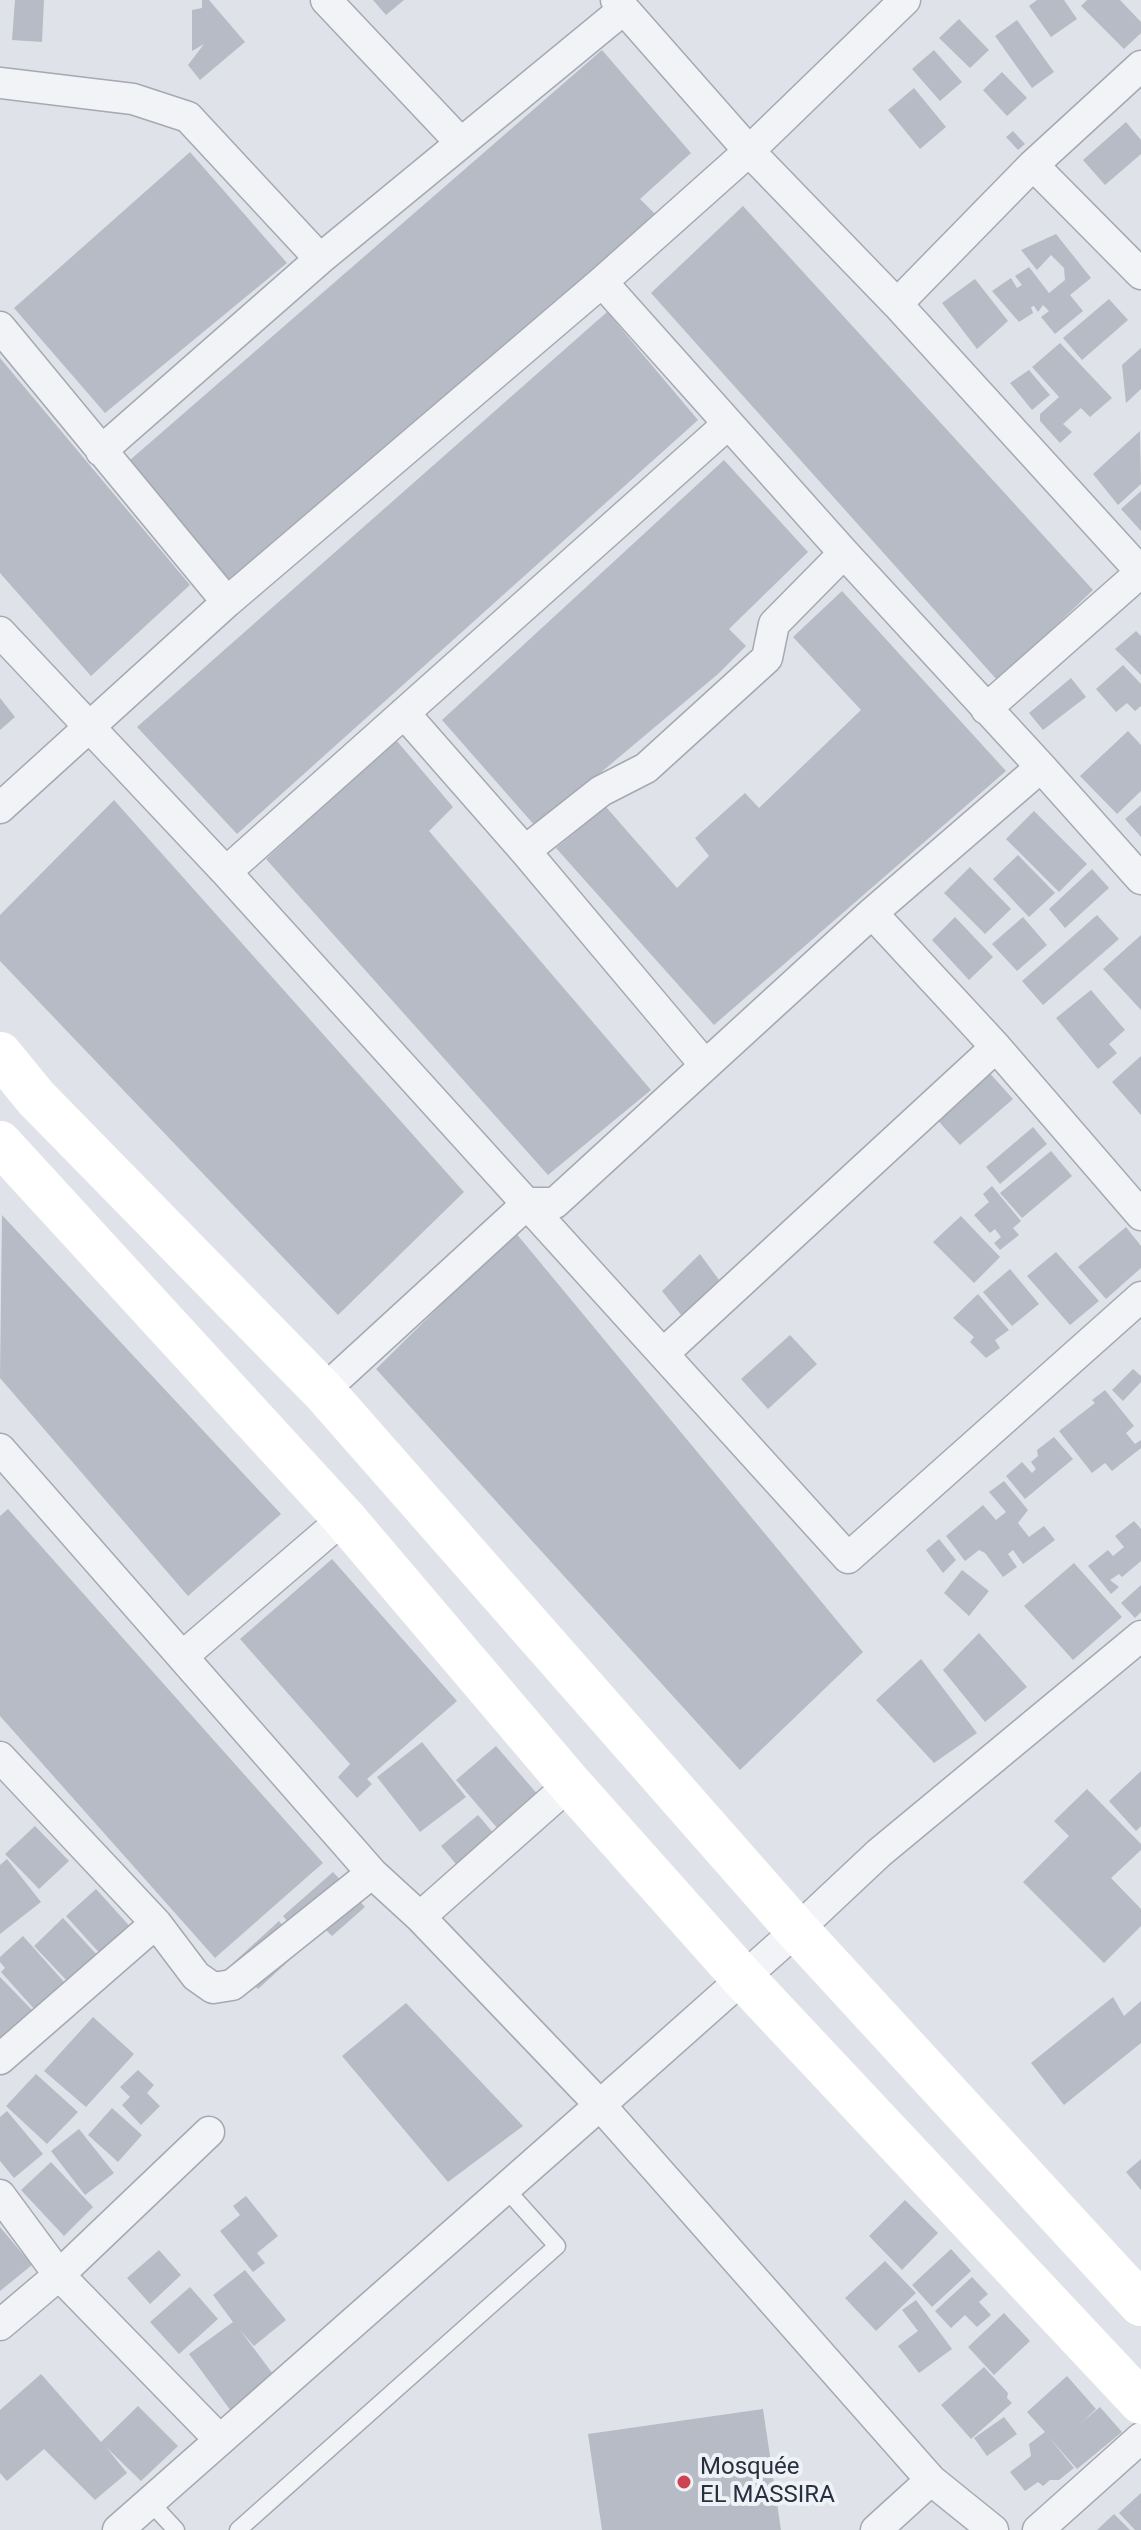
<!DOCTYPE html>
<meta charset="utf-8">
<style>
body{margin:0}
canvas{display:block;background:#dfe2e8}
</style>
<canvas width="1141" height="2530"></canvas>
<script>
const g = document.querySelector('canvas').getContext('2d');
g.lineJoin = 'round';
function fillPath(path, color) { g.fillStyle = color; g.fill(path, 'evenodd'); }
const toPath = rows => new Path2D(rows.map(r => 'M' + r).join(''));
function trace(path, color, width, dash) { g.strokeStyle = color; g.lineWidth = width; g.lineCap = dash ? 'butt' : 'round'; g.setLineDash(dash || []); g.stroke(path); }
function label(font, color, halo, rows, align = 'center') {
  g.font = font + ' Roboto,sans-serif'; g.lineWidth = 8; g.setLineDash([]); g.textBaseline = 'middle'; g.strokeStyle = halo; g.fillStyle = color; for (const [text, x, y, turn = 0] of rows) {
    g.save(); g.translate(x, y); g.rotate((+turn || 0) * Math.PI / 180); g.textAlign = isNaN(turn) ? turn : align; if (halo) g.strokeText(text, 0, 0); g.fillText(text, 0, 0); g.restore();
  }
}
fillPath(toPath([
 [15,0,44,0,42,42,12,40],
 [202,0,209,0,245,42,200,80,188,65,204,44,192,51,192,10,202,8],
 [373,0,404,0,386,15],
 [1037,0,1064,0,1077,19,1051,37,1029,6],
 [1087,0,1120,0,1141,22,1141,33,1124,49,1081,6],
 [959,19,989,50,970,68,939,38],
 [1017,20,1054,72,1032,88,995,36],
 [602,50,691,153,640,199,656,215,228,583,130,460],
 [934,50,962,82,940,101,912,69],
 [1002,72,1027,98,1007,116,983,90],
 [914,88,946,127,920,149,888,110],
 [1126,122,1141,140,1141,154,1105,185,1083,160],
 [1013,131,1025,144,1018,150,1006,137],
 [190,152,287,263,105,413,14,308],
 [743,206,1093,590,998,681,651,293],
 [1056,234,1091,278,1070,295,1083,311,1055,334,1041,317,1049,311,1043,305,1038,312,1034,306,1031,307,1033,313,1019,322,992,291,1011,278,1017,288,1022,285,1015,276,1029,267,1049,293,1065,280,1064,268,1051,255,1037,270,1021,250],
 [975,279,1008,321,977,349,942,303],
 [1109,299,1128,320,1082,360,1063,338],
 [607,312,698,420,237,834,137,727],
 [1060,343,1112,398,1090,417,1081,408,1063,424,1072,432,1060,443,1040,421,1040,414,1059,397,1032,367],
 [1141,348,1141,389,1126,403,1122,365],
 [0,358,190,585,91,676,0,573],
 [1029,370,1050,395,1032,410,1010,383],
 [1140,431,1141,484,1118,505,1093,474],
 [724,460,808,552,729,629,746,646,718,674,536,827,442,720],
 [1141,491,1141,531,1121,509],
 [842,591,1006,771,714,1025,556,848,606,807,677,888,709,856,695,838,745,793,759,808,861,710,793,637],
 [1136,631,1141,636,1141,675,1115,649],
 [1123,665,1141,684,1141,706,1135,711,1127,703,1116,712,1096,689],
 [1071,678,1086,697,1043,730,1029,713],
 [0,698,15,717,0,730],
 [1128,731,1141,745,1141,791,1117,814,1080,776],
 [396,740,453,807,429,831,651,1090,548,1175,266,859],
 [114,800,464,1192,338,1315,0,961,0,915],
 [1141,805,1141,837,1125,819],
 [1034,811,1087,864,1059,892,1006,839],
 [1018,855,1055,893,1029,917,993,879],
 [970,867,1011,909,985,934,944,893],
 [1092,869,1109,888,1065,928,1049,909],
 [1097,915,1119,939,1043,1005,1022,981],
 [955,917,993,957,969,980,932,940],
 [1023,917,1047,945,1017,971,992,944],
 [1141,935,1141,1010,1103,969],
 [1091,990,1125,1030,1109,1044,1117,1053,1098,1069,1056,1018],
 [1141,1056,1141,1115,1112,1082],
 [986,1069,1013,1099,960,1145,933,1115],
 [1033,1127,1047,1144,1000,1184,986,1167],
 [1051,1151,1072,1176,1022,1218,1000,1193],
 [992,1186,1021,1221,1013,1228,1019,1235,1000,1250,994,1243,1001,1237,995,1229,990,1233,974,1215,989,1202,983,1194],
 [2,1215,281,1514,188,1596,0,1378],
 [961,1216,1000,1257,974,1283,933,1242],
 [1126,1227,1141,1246,1141,1268,1106,1299,1078,1267],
 [515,1232,863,1652,740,1770,376,1369],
 [1056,1252,1099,1301,1070,1325,1027,1276],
 [700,1254,719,1280,682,1316,662,1291],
 [1010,1269,1039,1304,1012,1326,983,1292],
 [978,1294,1009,1330,995,1340,1000,1348,986,1358,970,1342,974,1337,953,1318],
 [790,1335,817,1364,768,1409,741,1379],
 [1133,1369,1141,1376,1141,1382,1123,1401,1112,1390],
 [1105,1390,1134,1426,1126,1433,1135,1444,1141,1440,1141,1448,1112,1471,1105,1463,1092,1473,1059,1431,1095,1403,1092,1400],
 [1054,1437,1073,1459,1025,1499,1006,1476,1022,1462,1032,1473,1036,1469,1031,1462,1038,1456,1037,1450],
 [1004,1481,1028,1510,1018,1523,1029,1537,1044,1526,1055,1540,1023,1564,1013,1550,1008,1554,1017,1567,1003,1577,985,1553,979,1550,965,1561,946,1536,983,1505,996,1520,1006,1512,989,1492],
 [8,1509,323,1863,215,1958,0,1716,0,1516],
 [1134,1521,1141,1529,1141,1561,1122,1577,1119,1574,1110,1580,1119,1587,1111,1594,1088,1566,1108,1550,1113,1556,1124,1547,1115,1536],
 [939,1539,956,1560,943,1573,926,1550],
 [332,1559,457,1701,367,1779,372,1784,357,1798,338,1777,350,1764,240,1639],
 [1074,1563,1122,1617,1073,1660,1024,1606],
 [962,1570,989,1591,969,1616,944,1593],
 [1141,1585,1141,1612,1135,1618,1121,1603],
 [979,1633,1027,1687,985,1722,943,1670],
 [921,1659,977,1733,934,1763,876,1700],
 [422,1742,466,1797,420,1832,377,1777],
 [496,1746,545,1803,505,1837,456,1780],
 [1141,1771,1141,1826,1136,1831,1109,1801],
 [1087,1789,1141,1844,1141,1850,1111,1878,1141,1909,1141,1926,1104,1963,1023,1882,1069,1836,1054,1821],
 [478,1815,512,1855,475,1887,441,1846],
 [35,1826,69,1861,39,1889,5,1854],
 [7,1859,41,1902,0,1934,0,1865],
 [333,1872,365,1907,332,1936,323,1927,306,1942,283,1916],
 [96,1889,134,1931,104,1958,66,1916],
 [63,1918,99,1957,70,1984,34,1946],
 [279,1921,303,1948,258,1989,233,1963],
 [23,1936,65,1983,35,2010,1,1972,5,1968,0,1962,0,1957],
 [0,1977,33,2011,0,2042],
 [1113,1997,1124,2016,1141,2001,1141,2043,1064,2105,1031,2063],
 [406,2003,523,2126,448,2182,342,2056],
 [93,2017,134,2054,86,2107,44,2071],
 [138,2070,154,2085,147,2093,160,2106,141,2125,122,2105,130,2097,120,2087],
 [36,2074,78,2112,47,2144,6,2106],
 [112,2108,142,2135,118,2162,88,2135],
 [7,2111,43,2154,14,2178,0,2161,0,2117],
 [79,2129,114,2173,85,2195,51,2151],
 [1141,2159,1141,2190,1126,2172],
 [51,2162,93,2207,64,2236,21,2190],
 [246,2196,278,2236,257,2253,265,2263,253,2272,220,2231,240,2215,233,2206],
 [905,2200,938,2233,902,2270,869,2236],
 [0,2227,32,2265,0,2291],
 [951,2249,971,2271,932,2307,912,2285],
 [159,2250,181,2275,150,2304,127,2278],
 [885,2261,916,2293,876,2331,845,2298],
 [245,2270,286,2320,254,2346,240,2330,276,2378,231,2411,189,2354,233,2322,213,2295],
 [972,2277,988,2294,979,2302,991,2315,977,2327,965,2315,951,2328,935,2311],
 [190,2287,218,2319,179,2354,150,2322],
 [916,2300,952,2349,919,2373,898,2346,918,2331,902,2310],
 [1004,2313,1030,2341,994,2375,968,2347],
 [984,2367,1008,2393,1007,2398,1012,2403,971,2439,941,2405],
 [41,2374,101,2442,138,2406,178,2446,141,2481,106,2447,127,2473,95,2500,44,2449,7,2481,0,2473,0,2410],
 [1067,2376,1096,2409,1081,2423,1100,2407,1122,2432,1077,2469,1048,2436,1074,2468,1059,2480,1050,2480,1043,2486,1038,2482,1025,2491,1010,2472,1031,2456,1029,2444,1045,2432,1027,2412],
 [763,2409,781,2530,602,2530,588,2434],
 [1004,2417,1017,2434,987,2456,974,2438],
 [1141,2493,1141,2530,1135,2530,1119,2513],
 [1114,2514,1130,2530,1097,2530]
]), '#b6bbc5');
const lane = toPath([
 [150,2502,176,2530],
 [238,2530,557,2246,505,2188]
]);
const street = toPath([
 [326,0,461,143],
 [616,0,749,151,897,304,1141,572],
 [0,83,133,99,188,117,320,259],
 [1033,165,1141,274],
 [602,282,844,553,1041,767,1141,879],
 [897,304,1033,165,1141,66],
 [0,327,227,602],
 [101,451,320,259,624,9],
 [0,632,226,872,848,1558,1141,1297],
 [986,709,1141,572],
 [404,713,525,851,705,1065],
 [0,808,227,602,602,282,749,151,905,0],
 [525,851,601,791,646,768,767,658,774,624,844,553],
 [226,872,728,424],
 [872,913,996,1047,1141,1215],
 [664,1353,996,1047],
 [323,1391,528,1203,555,1203,872,913,1041,767],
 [0,1449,372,1873,420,1917,600,2105,931,2480,993,2530],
 [183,1656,344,1518],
 [0,1757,156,1923,196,1976,213,1988,232,1985,372,1873],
 [420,1917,570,1784],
 [0,2059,156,1923],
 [0,2195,59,2275,219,2439],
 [0,2325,59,2275,209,2132],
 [118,2530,600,2105,797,1930,879,1853,1141,1636],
 [876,2530,931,2480],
 [1038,2530,1141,2438]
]);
trace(lane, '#a4a9b2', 19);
trace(street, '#a4a9b2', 33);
trace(lane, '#f1f3f6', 16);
trace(street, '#f1f3f6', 30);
trace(toPath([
 [0,1054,36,1098,323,1391,797,1930,1141,2304],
 [0,1143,344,1518,570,1784,742,1977,1141,2402]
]), '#fff', 44);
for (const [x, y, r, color] of [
 [684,2482,8,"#cc4451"]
]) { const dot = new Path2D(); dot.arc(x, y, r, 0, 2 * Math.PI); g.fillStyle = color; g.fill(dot); trace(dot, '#eef1f5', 3); }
label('24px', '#282f3f', '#eef1f5', [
 ["Mosquée",700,2468],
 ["EL MASSIRA",700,2496]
], 'left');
</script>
